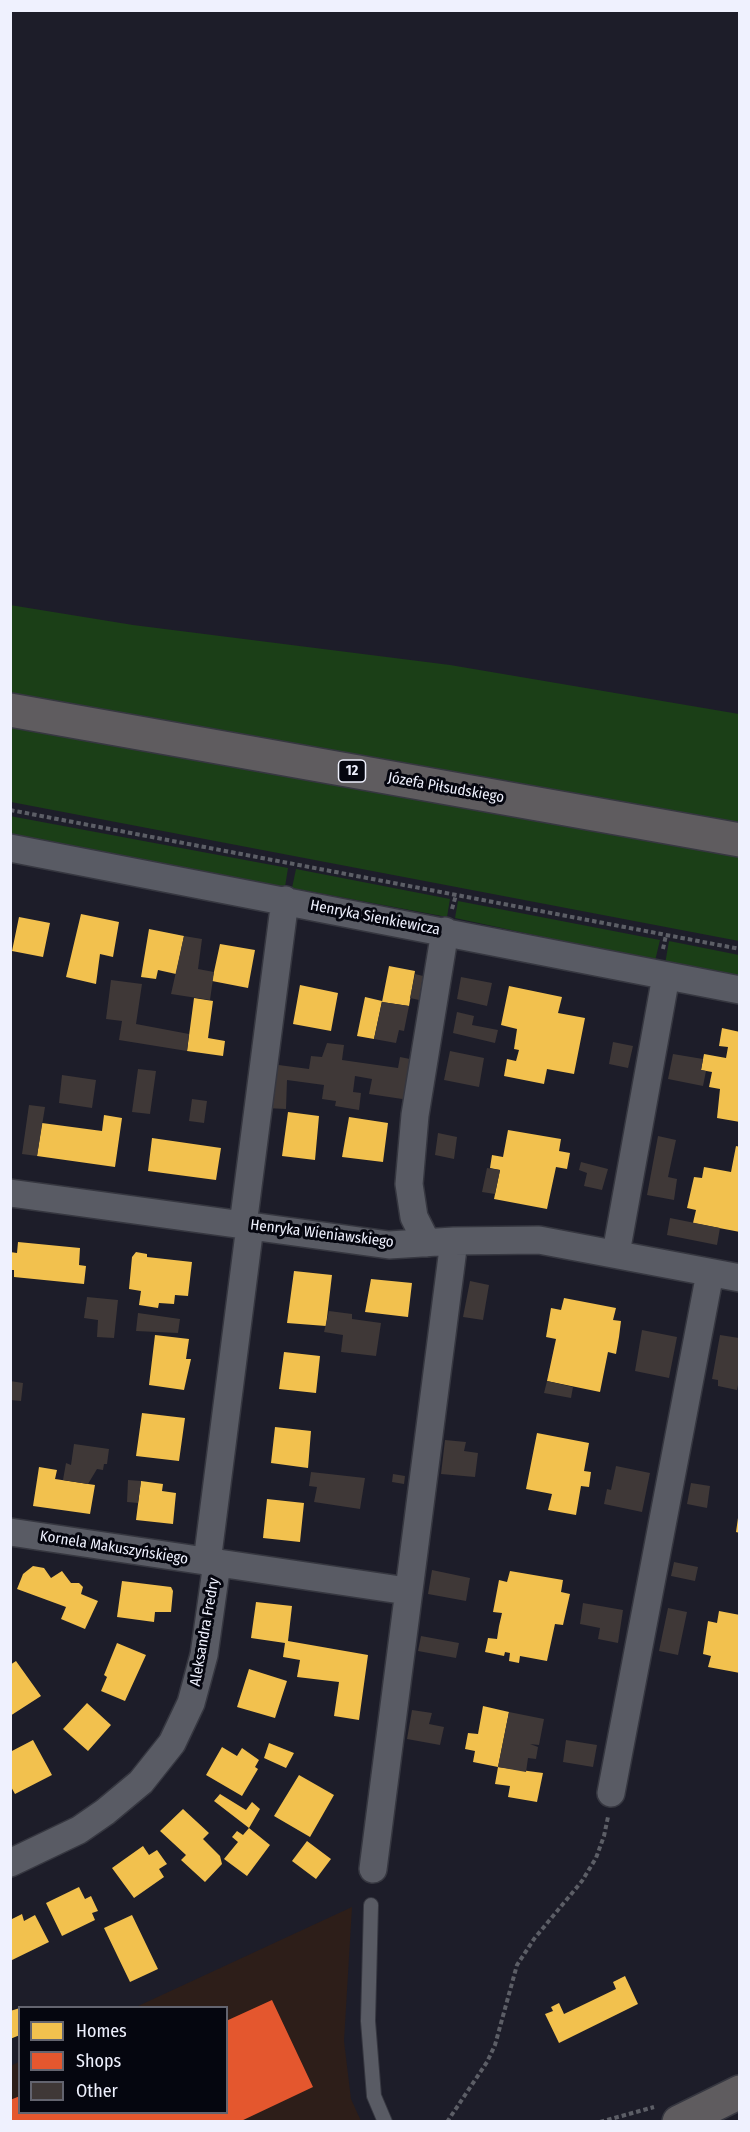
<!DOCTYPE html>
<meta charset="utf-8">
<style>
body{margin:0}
#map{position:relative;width:750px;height:2132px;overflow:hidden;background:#1d1d29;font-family:"Fira Sans Condensed",sans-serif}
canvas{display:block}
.frame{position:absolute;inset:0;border:12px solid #eff1fe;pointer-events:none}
.legend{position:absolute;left:18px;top:2006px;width:210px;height:108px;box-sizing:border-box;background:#05060f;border:2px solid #63646f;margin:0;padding:8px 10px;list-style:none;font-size:18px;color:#eff1fe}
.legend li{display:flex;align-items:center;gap:12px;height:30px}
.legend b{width:30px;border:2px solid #63646f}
</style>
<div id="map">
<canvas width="750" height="2132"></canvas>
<div class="frame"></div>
<ul class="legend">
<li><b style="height:16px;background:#f2c14e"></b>Homes</li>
<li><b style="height:16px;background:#e4572e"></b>Shops</li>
<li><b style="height:16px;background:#3f3837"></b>Other</li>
</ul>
</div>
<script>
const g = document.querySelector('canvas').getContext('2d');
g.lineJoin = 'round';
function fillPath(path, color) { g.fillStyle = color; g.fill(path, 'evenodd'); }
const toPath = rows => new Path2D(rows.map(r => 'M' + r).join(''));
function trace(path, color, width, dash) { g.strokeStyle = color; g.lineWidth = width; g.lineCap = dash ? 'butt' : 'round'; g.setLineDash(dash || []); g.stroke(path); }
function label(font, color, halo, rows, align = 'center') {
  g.font = font + ' "Fira Sans Condensed",sans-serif'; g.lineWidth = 6; g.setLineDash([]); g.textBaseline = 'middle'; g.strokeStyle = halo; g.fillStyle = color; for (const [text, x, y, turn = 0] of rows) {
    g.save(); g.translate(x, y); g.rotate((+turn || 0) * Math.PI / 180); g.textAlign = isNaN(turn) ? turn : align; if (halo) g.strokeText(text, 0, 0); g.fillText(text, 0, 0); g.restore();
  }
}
fillPath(toPath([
 [352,1907,344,2041,351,2099,361,2121,11,2121,10,2066,19,2062,20,2112,226,2112,226,2008,136,2007]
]), '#2d1e19');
fillPath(toPath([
 [10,605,133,625,450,665,739,714,739,827,11,697],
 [10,724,739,855,739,941,11,802],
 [10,816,288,868,285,887,11,835],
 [296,869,450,899,447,917,292,888],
 [458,901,660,940,655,961,455,918],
 [669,941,739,955,739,978,665,964]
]), '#1b3f17');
fillPath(toPath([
 [81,914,119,922,113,957,100,954,96,984,66,977],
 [19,917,50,923,43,957,12,951],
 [149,929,184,936,176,974,158,970,156,979,141,977],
 [220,944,255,950,248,988,212,981],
 [389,966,415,971,409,1006,382,1002],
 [300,985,338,993,331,1031,293,1024],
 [509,986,562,997,558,1013,585,1018,574,1074,547,1069,544,1084,504,1076,507,1059,516,1061,519,1050,514,1049,517,1029,501,1025],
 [365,997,382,1001,374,1039,357,1036],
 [194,998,213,1001,208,1038,225,1041,223,1056,187,1051],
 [722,1028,740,1032,740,1122,717,1118,720,1089,709,1087,712,1072,701,1070,704,1054,726,1058,728,1047,719,1046],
 [288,1112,319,1116,315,1160,282,1156],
 [104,1115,122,1118,115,1167,37,1156,42,1123,102,1131],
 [349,1117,388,1123,383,1162,342,1157],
 [508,1130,561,1139,559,1151,570,1153,567,1169,556,1167,547,1209,494,1199,500,1170,490,1168,492,1155,503,1157],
 [152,1138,221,1148,216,1180,148,1171],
 [736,1146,740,1147,740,1232,693,1223,696,1210,687,1208,694,1177,702,1178,704,1167,731,1172],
 [18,1242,80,1248,79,1265,86,1266,84,1284,14,1277,14,1270,10,1270,10,1252,17,1253],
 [136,1252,147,1254,147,1257,192,1262,188,1296,175,1295,174,1304,159,1303,158,1308,139,1305,141,1291,129,1289,132,1257],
 [294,1271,332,1275,326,1326,287,1323],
 [371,1279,412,1283,408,1317,365,1312],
 [564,1298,616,1308,613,1320,621,1321,619,1337,616,1354,608,1352,600,1392,547,1381,556,1339,546,1337,551,1308,561,1310],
 [155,1335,189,1339,186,1359,191,1359,184,1390,149,1385],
 [284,1352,320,1356,316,1393,279,1389],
 [142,1413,185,1418,179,1461,136,1456],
 [275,1427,311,1431,308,1468,271,1463],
 [537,1433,589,1443,584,1471,591,1472,589,1487,581,1486,576,1515,548,1510,552,1494,526,1489],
 [39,1467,57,1470,55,1479,95,1485,90,1514,33,1506],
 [141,1481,163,1484,162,1491,176,1493,173,1524,136,1520],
 [267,1499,304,1503,300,1542,263,1538],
 [738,1518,740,1518,740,1533,736,1532],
 [33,1566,44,1568,51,1578,62,1571,71,1583,79,1583,83,1587,81,1594,98,1601,85,1629,61,1619,66,1607,17,1589,23,1574],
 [510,1571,563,1580,561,1592,570,1594,563,1625,555,1624,547,1661,520,1656,519,1663,509,1661,510,1653,505,1652,504,1656,485,1652,488,1638,497,1639,499,1626,502,1613,493,1612,499,1580,507,1582],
 [122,1581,171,1587,173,1591,171,1612,155,1612,154,1622,117,1617],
 [256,1602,292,1606,288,1641,368,1655,359,1720,334,1716,339,1682,297,1677,300,1660,283,1657,285,1643,251,1638],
 [719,1611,740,1615,740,1673,708,1667,711,1656,703,1654,708,1621,717,1623],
 [117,1643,146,1655,125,1701,101,1691,107,1677,104,1675],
 [16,1661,41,1696,10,1716,10,1665],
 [249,1669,287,1681,275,1718,237,1707],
 [87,1703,111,1725,88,1751,63,1729],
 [483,1706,509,1712,498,1767,473,1762,475,1751,465,1749,468,1733,478,1734],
 [33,1740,52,1775,15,1794,10,1785,10,1752],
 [269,1743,294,1753,286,1768,264,1758],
 [222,1747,237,1756,242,1748,259,1760,255,1767,258,1769,242,1796,206,1775],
 [498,1767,543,1773,537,1802,508,1797,510,1786,495,1784],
 [299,1775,334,1795,310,1837,274,1816],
 [220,1794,246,1810,252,1802,260,1809,249,1828,214,1801],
 [183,1809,209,1833,203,1839,220,1856,222,1864,205,1882,181,1860,186,1855,160,1831],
 [249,1828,270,1845,247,1876,224,1859,238,1842,232,1837,237,1831,243,1835],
 [307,1841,331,1859,316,1879,292,1861],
 [143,1846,149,1855,157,1850,167,1864,159,1869,164,1877,134,1898,112,1868],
 [79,1887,85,1899,91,1896,98,1911,92,1913,95,1920,62,1936,46,1903],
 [22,1914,24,1921,35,1915,49,1942,10,1961,10,1920],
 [132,1915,158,1969,130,1982,104,1928],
 [625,1976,638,2004,559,2043,545,2014,553,2011,551,2007,559,2003,564,2014,616,1989,613,1982],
 [20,2008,20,2035,10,2039,10,2011]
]), '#f2c14e');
fillPath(toPath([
 [272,2000,313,2087,239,2122,10,2122,10,2100,20,2096,20,2112,226,2112,226,2021]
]), '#e4572e');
fillPath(toPath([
 [184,936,202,939,198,969,214,972,210,1000,171,994],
 [415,974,423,976,419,1000,410,998],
 [461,977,492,983,487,1006,457,999],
 [111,980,142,984,136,1024,189,1034,187,1051,119,1040,122,1021,106,1019],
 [382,1002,409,1006,404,1031,399,1030,396,1043,374,1039],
 [457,1012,474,1016,472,1025,498,1030,495,1043,453,1033],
 [613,1042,633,1046,628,1068,609,1064],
 [327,1043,344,1045,342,1060,398,1068,400,1057,415,1060,409,1100,369,1094,372,1079,355,1076,353,1092,361,1093,359,1110,335,1106,336,1101,322,1099,324,1085,287,1080,286,1109,265,1108,271,1064,309,1069,311,1056,322,1057],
 [450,1051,484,1058,479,1087,444,1080],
 [673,1054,703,1059,701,1070,706,1071,703,1086,668,1079],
 [138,1069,156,1071,150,1114,132,1112],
 [62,1075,96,1080,92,1108,59,1103],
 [192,1099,207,1101,204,1123,189,1121],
 [29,1105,45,1107,37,1156,22,1154],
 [438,1133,457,1137,454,1159,435,1155],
 [658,1136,676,1140,668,1177,677,1179,674,1200,647,1195],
 [581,1162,608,1169,602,1190,584,1186,587,1173,579,1170],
 [487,1168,500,1170,495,1194,482,1192],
 [670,1218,720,1228,717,1245,667,1235],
 [470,1281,489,1285,483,1320,463,1317],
 [87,1297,118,1300,114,1338,97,1337,98,1320,84,1318],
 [329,1311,352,1314,352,1319,381,1323,376,1356,341,1352,343,1335,324,1332],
 [138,1313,180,1319,178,1333,136,1331],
 [642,1330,677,1337,669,1378,635,1371],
 [720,1335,739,1338,740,1375,737,1390,718,1386,718,1380,712,1379],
 [10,1381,23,1383,21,1401,10,1400],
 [547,1381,573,1387,571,1398,544,1393],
 [445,1440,466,1442,464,1451,478,1453,475,1477,441,1474],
 [74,1444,109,1449,107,1464,104,1464,103,1470,97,1469,88,1484,63,1480,66,1463,71,1465],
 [616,1466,650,1473,642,1512,604,1504,607,1489,611,1490],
 [311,1472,365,1478,360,1509,314,1502,317,1487,309,1486],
 [393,1474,405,1476,404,1484,392,1482],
 [128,1480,141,1481,138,1503,127,1502],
 [691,1483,710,1486,707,1508,687,1504],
 [674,1562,698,1567,695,1581,671,1576],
 [432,1570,470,1578,466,1601,428,1594],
 [583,1603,623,1610,618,1643,598,1639,600,1628,580,1624],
 [668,1608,687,1612,678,1655,659,1651],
 [421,1636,459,1643,456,1658,418,1651],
 [412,1710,432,1713,429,1724,444,1727,440,1745,407,1739],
 [509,1712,544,1719,539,1745,530,1744,538,1747,536,1759,528,1758,526,1772,498,1767],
 [566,1740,597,1745,593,1767,563,1762]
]), '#3f3837');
const lane = toPath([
 [371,1905,368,2021,374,2096,385,2122]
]);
const street = toPath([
 [10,848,740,990],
 [10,1193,389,1245,454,1241,539,1240,740,1278],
 [243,1225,285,900],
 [427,1243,414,1217,409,1184,415,1115,445,931],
 [616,1253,666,976],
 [10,1532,407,1591],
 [207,1562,250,1226],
 [611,1793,710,1273],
 [10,1863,79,1830,105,1812,141,1782,172,1743,191,1703,204,1655,217,1563],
 [373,1869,454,1241]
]);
const primary = toPath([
 [10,710,740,840],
 [679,2122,740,2092]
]);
trace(lane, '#363740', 16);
trace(street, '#363740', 30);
trace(primary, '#363740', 36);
trace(toPath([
 [10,810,740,949],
 [452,909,456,895],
 [663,949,666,935],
 [447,2122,487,2062,495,2045,517,1965,534,1939,582,1881,596,1858,604,1836,608,1817],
 [600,2122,654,2107]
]), '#5c5e66', 4, [4.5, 3]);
trace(lane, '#595b64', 14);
trace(street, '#595b64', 27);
trace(primary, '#5f5c5f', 33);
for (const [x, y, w] of [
 [352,771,27]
]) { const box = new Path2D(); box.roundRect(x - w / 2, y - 11, w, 22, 4.5); g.fillStyle = '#05060f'; g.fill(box); trace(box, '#eff1fe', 1.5); }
label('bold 14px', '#eff1fe', null, [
 ["12",352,771]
]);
label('15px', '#eff1fe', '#05060f', [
 ["Józefa Piłsudskiego",446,788,10],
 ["Henryka Sienkiewicza",375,918,11],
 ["Henryka Wieniawskiego",322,1234,7],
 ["Kornela Makuszyńskiego",114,1548,9],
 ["Aleksandra Fredry",205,1632,-80]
]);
</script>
